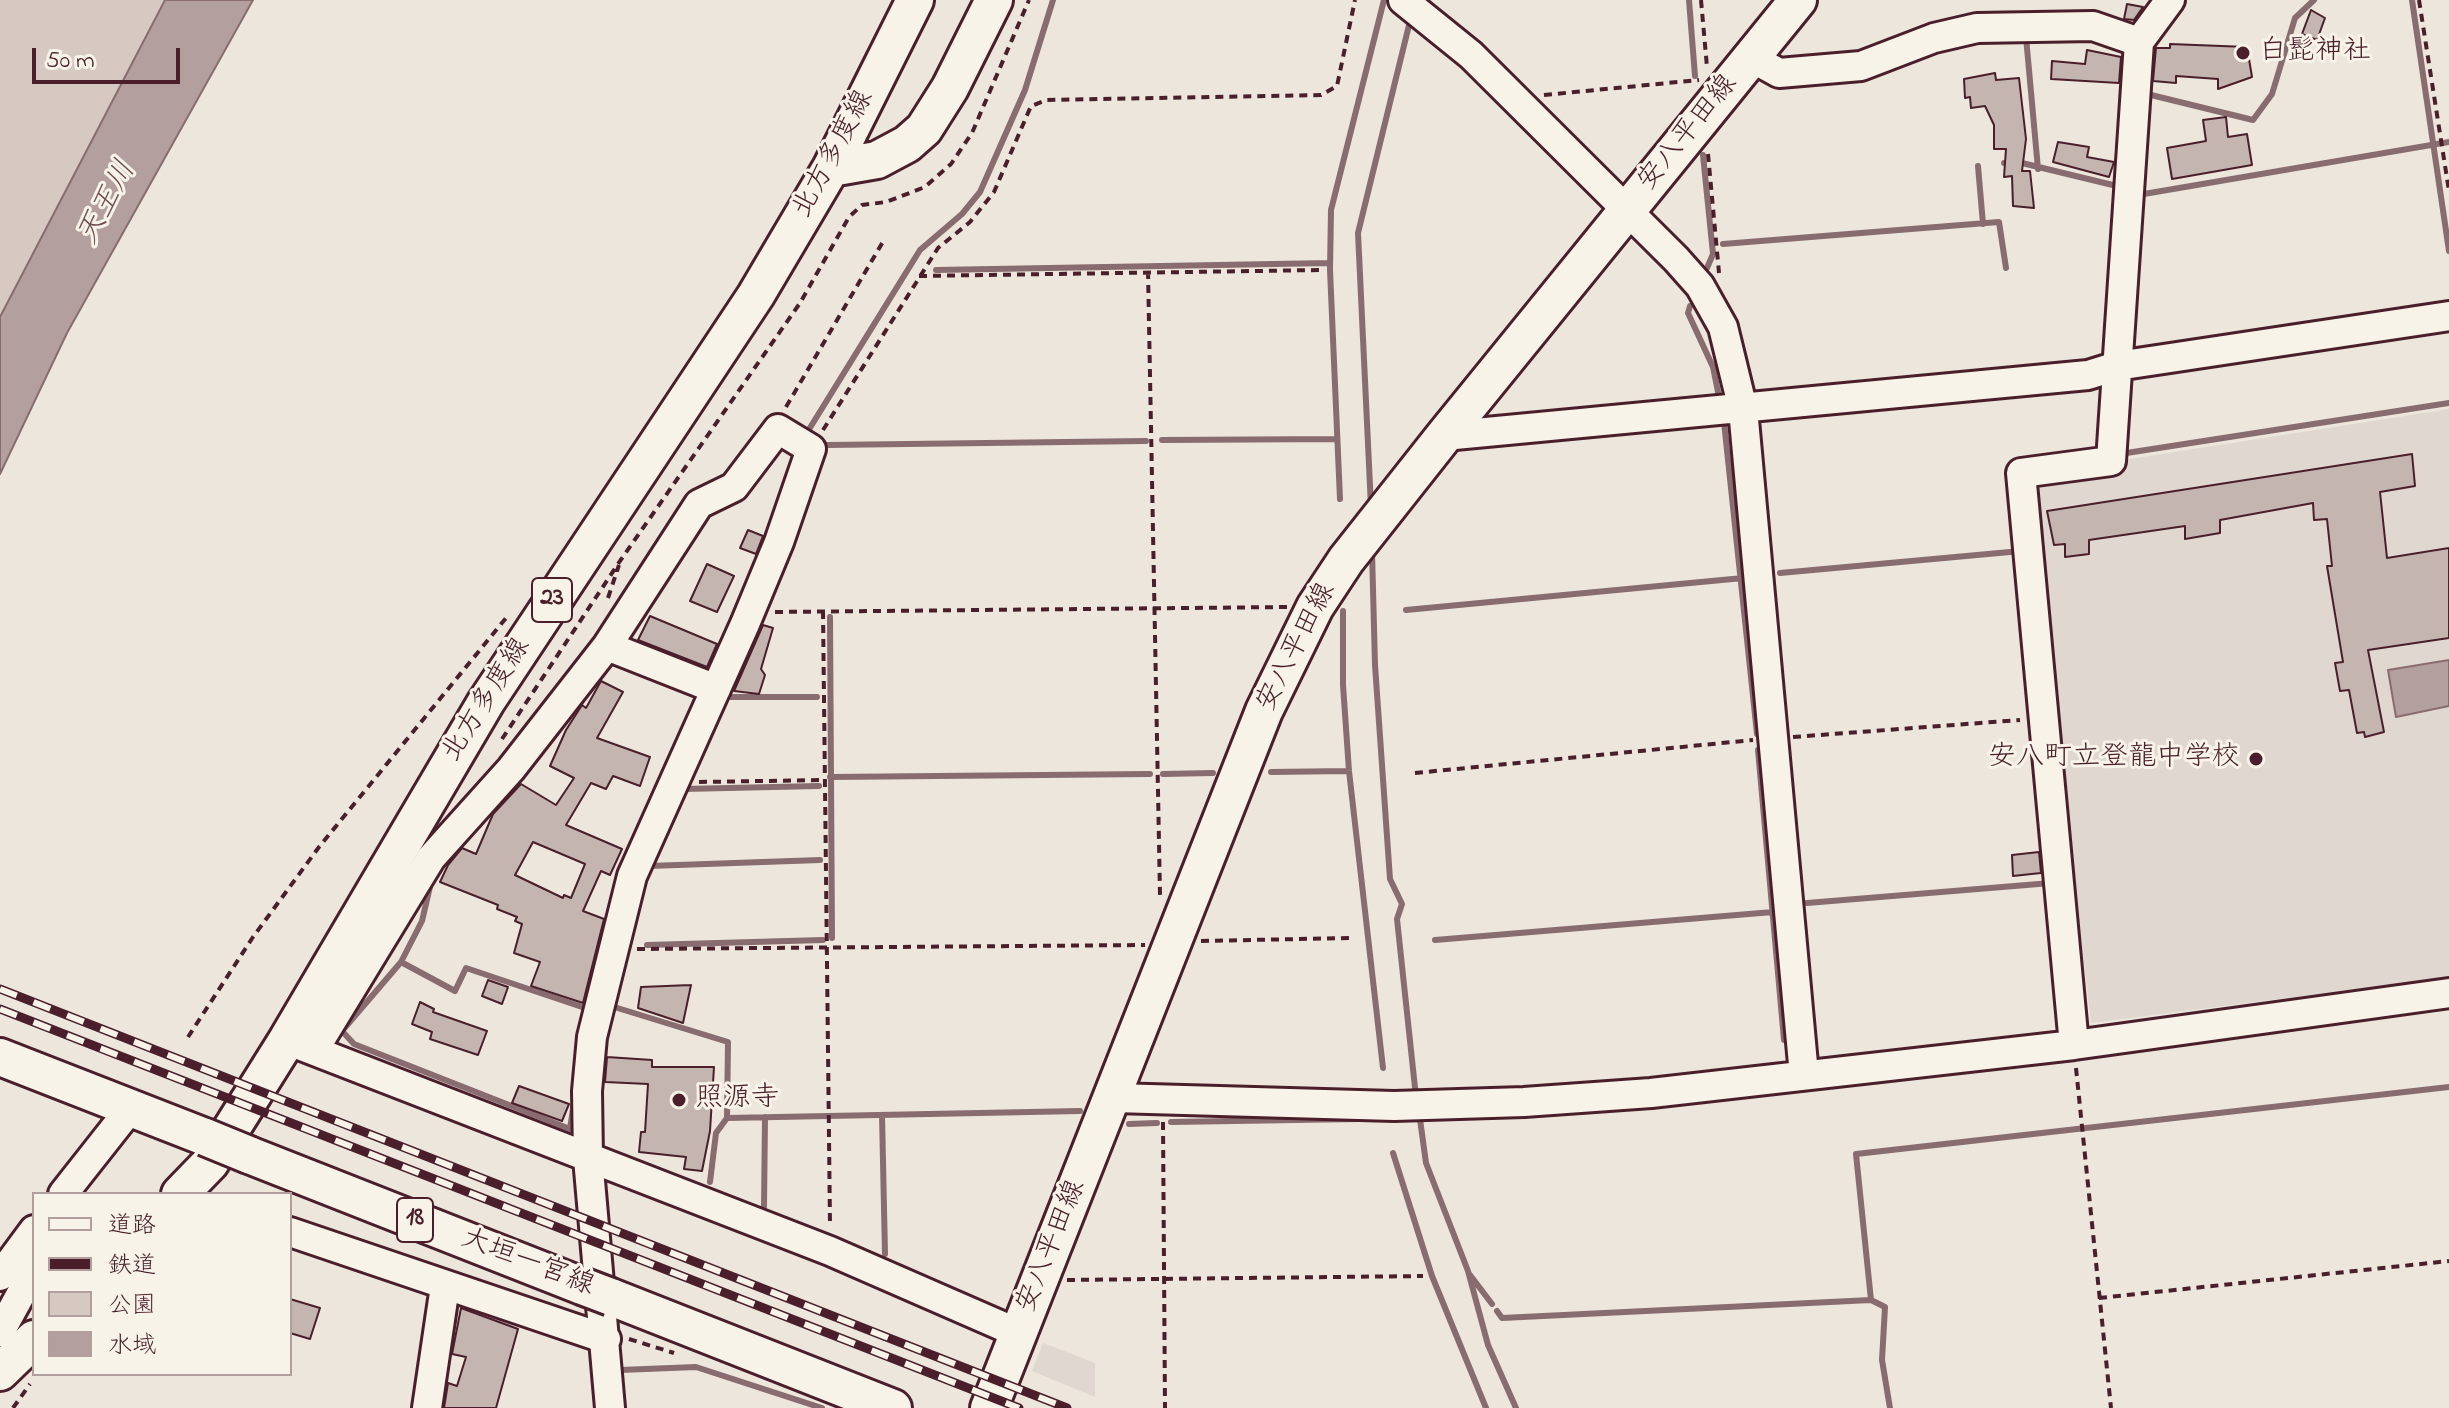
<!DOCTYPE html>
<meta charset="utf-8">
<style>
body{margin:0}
#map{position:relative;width:2449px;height:1408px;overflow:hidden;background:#ece6dd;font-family:"Indie Flower","Klee One",sans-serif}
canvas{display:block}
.legend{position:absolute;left:32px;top:1192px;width:260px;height:184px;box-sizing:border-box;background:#f7f3e8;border:2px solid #b29e9c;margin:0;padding:10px 14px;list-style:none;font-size:24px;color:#4a1f2b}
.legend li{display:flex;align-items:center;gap:16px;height:40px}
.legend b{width:40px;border:2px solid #b29e9c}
.scale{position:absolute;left:32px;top:48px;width:148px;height:36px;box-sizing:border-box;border:4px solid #4a1f2b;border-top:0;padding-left:10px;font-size:24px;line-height:28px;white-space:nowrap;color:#4a1f2b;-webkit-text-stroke:6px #f7f3e8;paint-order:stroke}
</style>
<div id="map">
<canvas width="2449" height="1408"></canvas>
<ul class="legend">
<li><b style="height:10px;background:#f7f3e8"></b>道路</li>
<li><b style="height:10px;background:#4a1f2b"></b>鉄道</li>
<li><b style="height:22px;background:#d5c9c2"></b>公園</li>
<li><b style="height:22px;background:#b39f9d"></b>水域</li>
</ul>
<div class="scale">50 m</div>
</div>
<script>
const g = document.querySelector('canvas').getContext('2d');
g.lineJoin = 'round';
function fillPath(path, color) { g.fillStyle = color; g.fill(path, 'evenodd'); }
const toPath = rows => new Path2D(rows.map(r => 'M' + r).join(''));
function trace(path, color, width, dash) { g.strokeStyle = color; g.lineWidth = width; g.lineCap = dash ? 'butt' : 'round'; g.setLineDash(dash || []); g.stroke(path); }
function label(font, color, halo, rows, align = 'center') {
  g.font = font + ' "Indie Flower","Klee One",sans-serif'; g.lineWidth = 6; g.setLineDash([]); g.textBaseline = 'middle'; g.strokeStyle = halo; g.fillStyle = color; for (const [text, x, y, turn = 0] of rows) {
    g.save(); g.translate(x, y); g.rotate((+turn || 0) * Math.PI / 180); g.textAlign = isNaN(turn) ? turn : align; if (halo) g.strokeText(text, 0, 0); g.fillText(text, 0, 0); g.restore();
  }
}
fillPath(toPath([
 [2449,409,2449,977,2091,1023,2030,492,2040,480,2117,461],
 [1043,1343,1095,1363,1095,1397,1032,1371]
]), '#e0d7d0');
fillPath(toPath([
 [0,0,165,0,0,317]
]), '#d5c9c2');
const water = toPath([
 [165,0,253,0,67,333,0,474,0,317,165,0],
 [2449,660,2449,706,2396,717,2388,670,2449,660]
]);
fillPath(water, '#b39f9d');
trace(water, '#896c6f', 2);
trace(toPath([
 [1689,0,1695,76],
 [2412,0,2449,251],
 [2026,37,2038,169],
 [2147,94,2253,120,2272,94,2295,18,2314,0],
 [1703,155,1713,254,1707,268],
 [2004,163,2022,163,2121,187],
 [1978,166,1983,224],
 [2138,195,2449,142],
 [1723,244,1999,222,2006,268],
 [936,270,1330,263],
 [1690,306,1688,313,1713,367,1720,402],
 [1724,422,1757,734],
 [808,431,920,250,962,214,980,192,1025,90,1053,0],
 [1162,440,1337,439],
 [827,445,1146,441],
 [2120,454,2449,403],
 [1340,499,1330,270,1331,210,1384,0],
 [1371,507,1358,233,1411,17],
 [1372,551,1375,665,1390,879,1402,904,1397,919,1416,1097],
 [1780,573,2021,551],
 [1406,610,1743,578],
 [1343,611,1343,685,1349,771,1383,1068],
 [830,617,832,938],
 [722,697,817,697],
 [1758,750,1784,1040],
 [1271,772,1349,771],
 [1163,774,1213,773],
 [830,777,1150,774],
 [683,789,819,786],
 [649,866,820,860],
 [1807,903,2051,883],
 [1435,940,1773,912],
 [647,945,823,940],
 [401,962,422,921,432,878],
 [611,1006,728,1042,727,1118,1080,1111],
 [574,1102,570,1129,354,1044,342,1031,401,962,455,991,466,968,588,1009],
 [1419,1112,1426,1163,1468,1271,1488,1345,1516,1408],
 [882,1115,885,1254],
 [1171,1122,1359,1119],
 [1129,1124,1157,1123],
 [1393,1153,1432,1276,1486,1408],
 [710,1182,716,1133,727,1118],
 [764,1207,765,1117],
 [1470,1275,1492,1304],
 [1871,1300,1856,1154,2449,1087],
 [1497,1311,1502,1318,1871,1300,1885,1307,1882,1360,1890,1408],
 [620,1370,696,1367,822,1408]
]), '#896c6f', 6);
const building = toPath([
 [2127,4,2143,7,2134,20,2124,19,2127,4],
 [2311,10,2325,18,2317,40,2302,34,2311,10],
 [2170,44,2247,47,2252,77,2218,89,2218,79,2176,76,2176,83,2153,81,2156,48,2170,48,2170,44],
 [2087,50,2121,57,2119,83,2051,79,2052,61,2085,64,2087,50],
 [1995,73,1996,80,2019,78,2026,139,2022,171,2030,171,2034,208,2013,206,2012,176,2004,177,2006,149,1994,149,1994,125,1985,106,1971,108,1970,97,1965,98,1964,79,1995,73],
 [2226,117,2228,137,2247,134,2252,165,2172,179,2167,148,2206,141,2203,120,2226,117],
 [2058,142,2089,147,2087,157,2114,162,2109,177,2053,162,2058,142],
 [2412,454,2415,486,2380,492,2387,558,2449,548,2449,638,2368,650,2384,732,2365,737,2364,732,2357,733,2349,690,2340,691,2335,663,2343,662,2327,566,2332,566,2327,519,2314,520,2313,503,2220,520,2220,533,2185,539,2185,526,2089,540,2089,554,2065,557,2065,544,2054,545,2047,511,2412,454],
 [748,530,763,536,756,554,740,548,748,530],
 [707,564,734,576,717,612,690,601,707,564],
 [650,616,717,644,707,667,638,640,650,616],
 [763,625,773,628,761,669,765,675,759,694,734,691,763,625],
 [601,681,623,692,597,738,650,757,640,786,613,776,606,789,591,783,566,825,622,849,610,875,601,871,583,911,604,919,583,1003,531,986,540,962,514,953,522,924,515,921,517,917,497,909,498,905,440,882,448,865,462,848,476,854,493,814,521,784,556,805,574,778,550,766,566,730,582,705,586,708,601,681],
 [533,842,585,864,571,898,564,895,563,898,515,875,533,842],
 [2039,852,2041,873,2013,876,2012,855,2039,852],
 [488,980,508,987,502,1004,482,996,488,980],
 [691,985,683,1023,638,1008,641,987,691,985],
 [420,1002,434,1009,433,1012,487,1031,478,1055,430,1039,432,1032,412,1024,420,1002],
 [607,1057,652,1060,652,1067,714,1067,710,1131,702,1171,684,1169,686,1157,639,1152,641,1132,645,1132,648,1084,605,1082,607,1057],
 [519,1086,569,1104,562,1121,512,1103,519,1086],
 [290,1299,320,1308,310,1339,290,1333,290,1299],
 [461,1308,518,1329,496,1408,444,1408,448,1383,457,1386,466,1357,452,1354,461,1308]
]);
fillPath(building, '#c4b5b0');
trace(building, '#4a1f2b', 2);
const minor = toPath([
 [1403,0,1471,55,1676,259,1700,286,1723,327,1743,409,1804,1075],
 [1752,58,1779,73,1861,66,1934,38,1977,28,2093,26,2139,42],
 [1444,436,2088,375,2117,366,2449,316],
 [607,646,716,689],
 [299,1045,830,1251,1018,1333],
 [2074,1045,2021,473,2111,461,2139,42,2170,0],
 [314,1050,431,858,511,769,607,646,699,504,734,487,778,429,811,449,779,542,745,624,632,876,592,1037,587,1091,588,1158,610,1408],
 [1114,1098,1394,1106,1524,1102,1651,1093,2074,1045,2449,993],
 [63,1194,130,1109],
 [290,1232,606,1339],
 [0,1276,34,1230],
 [0,1332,34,1270],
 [427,1408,445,1286]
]);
const major = toPath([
 [831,168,877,160,907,144,924,129,950,88,994,0],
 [0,1057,205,1137],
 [249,1155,582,1286],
 [180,1194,210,1163,287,1040,486,702,756,295,831,168,915,0],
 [611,1297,893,1408],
 [0,1372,34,1339],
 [989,1408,1264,711,1315,607,1346,560,1444,436,1798,0]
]);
trace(minor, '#4a1f2b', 34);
trace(major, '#4a1f2b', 42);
trace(toPath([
 [1701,0,1707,67],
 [2419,0,2449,191],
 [1544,95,1699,80],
 [1708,154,1719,273],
 [1148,271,1160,895],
 [919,276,1322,270],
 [786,407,884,240],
 [823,430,938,248,970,222,994,192,1031,106,1047,100,1321,95,1337,86,1355,0],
 [608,598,619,565],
 [823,611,830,1225],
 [775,612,1287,607],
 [1793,737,2020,720],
 [502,739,620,561,800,303,849,217,862,205,886,202,925,187,951,164,972,133,1029,0],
 [1415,773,1753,740],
 [699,782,824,780],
 [1201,941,1349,938],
 [637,949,1145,945],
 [188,1037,253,937,319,847,506,618],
 [2076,1068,2111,1408],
 [1163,1122,1165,1408],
 [1067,1280,1423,1276],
 [2099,1298,2449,1261],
 [629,1339,674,1353],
 [13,1408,30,1384]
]), '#4a1f2b', 4, [8, 6]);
trace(minor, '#f7f3e8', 28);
trace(major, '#f7f3e8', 36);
const rail = toPath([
 [0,989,1067,1408],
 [0,1009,1019,1408]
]);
trace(rail, '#4a1f2b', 9);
trace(rail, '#f7f3e8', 6, [18]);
const majorBridge = toPath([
 [205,1137,249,1155],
 [582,1286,611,1297]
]);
trace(majorBridge, '#4a1f2b', 42, []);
trace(majorBridge, '#f7f3e8', 36);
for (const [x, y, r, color] of [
 [2243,53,8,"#4a1f2b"],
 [2256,759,8,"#4a1f2b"],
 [679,1100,8,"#4a1f2b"]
]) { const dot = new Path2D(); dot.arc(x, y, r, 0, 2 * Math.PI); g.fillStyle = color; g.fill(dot); trace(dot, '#f7f3e8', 3); }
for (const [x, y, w] of [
 [552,600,40],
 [415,1220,36]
]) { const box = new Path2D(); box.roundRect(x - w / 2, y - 22, w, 44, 6); g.fillStyle = '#f7f3e8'; g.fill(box); trace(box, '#4a1f2b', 2); }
label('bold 26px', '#4a1f2b', null, [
 ["23",552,600],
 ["18",415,1220]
]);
label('28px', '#4a1f2b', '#f7f3e8', [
 ["白髭神社",2259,53],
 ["安八町立登龍中学校",2240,759,"right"],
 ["照源寺",695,1100]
], 'left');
label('28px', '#4a1f2b', '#f7f3e8', [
 ["安八平田線",1689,134,-51],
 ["北方多度線",835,155,-62],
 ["安八平田線",1298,648,-63],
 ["北方多度線",488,701,-58],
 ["安八平田線",1053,1247,-68],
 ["大垣一宮線",527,1264,21]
]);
label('italic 30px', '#6f4c53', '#f7f3e8', [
 ["天王川",109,204,-62]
]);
</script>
